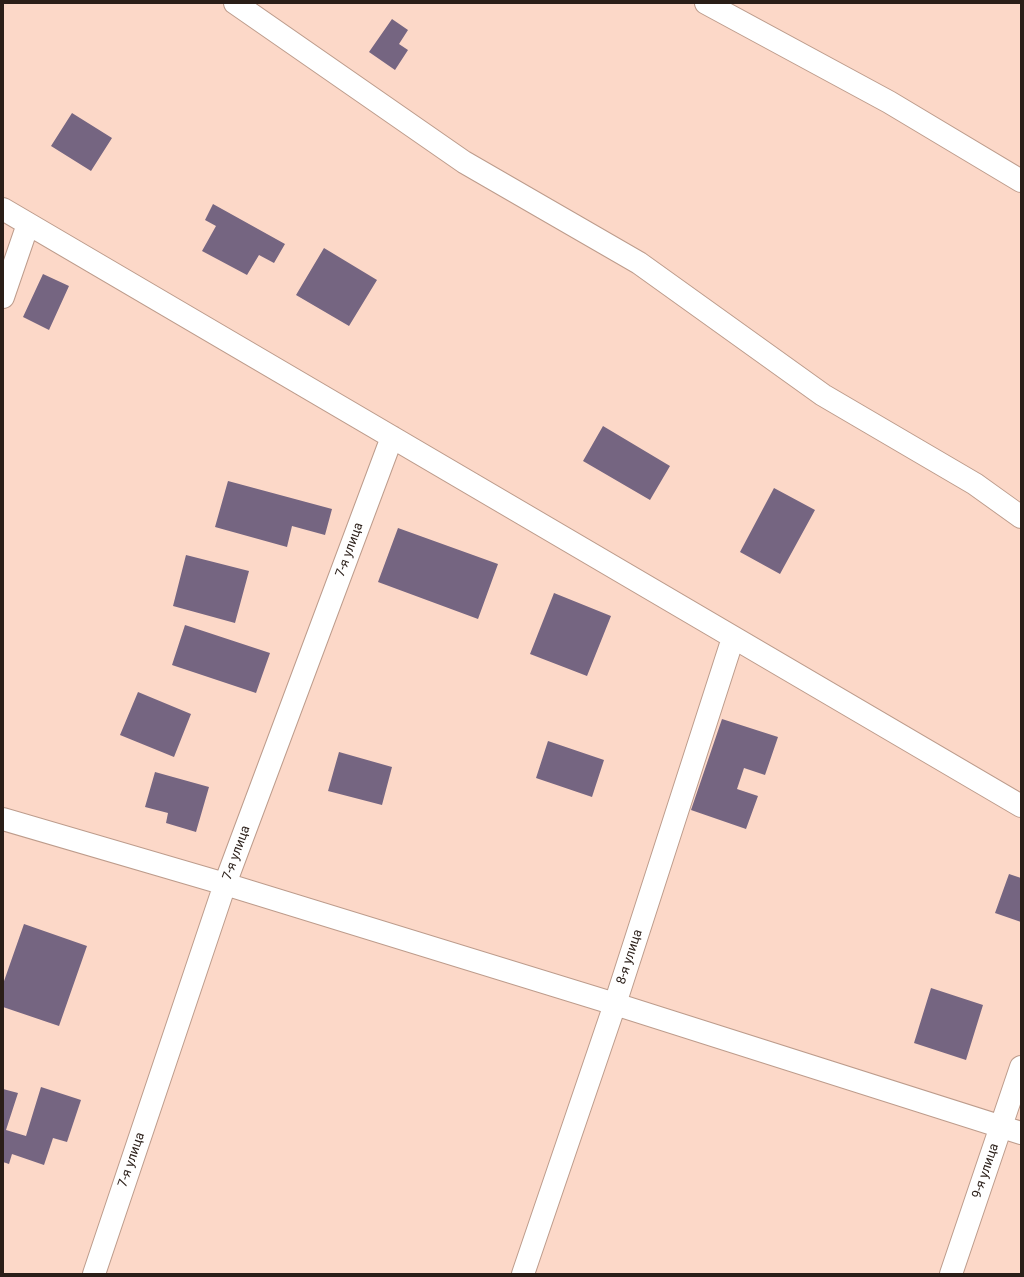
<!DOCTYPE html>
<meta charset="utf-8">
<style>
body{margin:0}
#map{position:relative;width:1024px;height:1277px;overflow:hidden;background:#fcd8c8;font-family:Roboto,sans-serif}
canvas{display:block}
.frame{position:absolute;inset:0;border:4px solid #2a1e18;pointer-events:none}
</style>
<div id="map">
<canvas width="1024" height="1277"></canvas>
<div class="frame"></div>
</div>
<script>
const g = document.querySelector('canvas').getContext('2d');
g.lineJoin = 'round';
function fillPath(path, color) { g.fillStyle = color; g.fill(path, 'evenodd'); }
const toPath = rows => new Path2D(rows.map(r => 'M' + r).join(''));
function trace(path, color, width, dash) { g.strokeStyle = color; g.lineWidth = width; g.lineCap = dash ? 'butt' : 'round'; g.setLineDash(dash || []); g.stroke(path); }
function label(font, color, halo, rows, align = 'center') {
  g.font = font + ' Roboto,sans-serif'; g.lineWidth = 3; g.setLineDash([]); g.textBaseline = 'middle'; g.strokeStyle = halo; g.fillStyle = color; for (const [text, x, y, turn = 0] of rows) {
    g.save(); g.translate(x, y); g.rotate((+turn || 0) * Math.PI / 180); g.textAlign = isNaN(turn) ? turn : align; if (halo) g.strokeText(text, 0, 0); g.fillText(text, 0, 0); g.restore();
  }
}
fillPath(toPath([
 [392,19,408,30,399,44,408,50,395,70,369,52],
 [72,113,112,138,91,171,51,146],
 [213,204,285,244,274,263,259,255,247,275,202,251,216,226,205,220],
 [324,248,377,280,349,326,296,295],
 [43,274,69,286,49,330,23,317],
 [603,426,670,466,650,500,583,461],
 [228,481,332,509,325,535,292,526,287,547,215,527],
 [774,488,815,510,780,574,740,552],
 [398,528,498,564,478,619,378,582],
 [186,555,249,571,235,623,173,606],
 [554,593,611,616,587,676,530,654],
 [185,625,270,653,256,693,172,665],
 [138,692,191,714,174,757,120,735],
 [722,719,778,737,765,775,744,768,737,789,758,796,746,829,691,810],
 [548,741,604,760,592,797,536,778],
 [339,752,392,767,382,805,328,791],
 [155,772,209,787,196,832,166,823,168,813,145,807],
 [1009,874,1021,878,1021,922,995,913],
 [24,924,87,946,59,1026,3,1007,3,984],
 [931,988,983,1005,966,1060,914,1043],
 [41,1087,81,1100,67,1142,53,1138,44,1165,12,1154,9,1164,3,1162,3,1089,18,1093,6,1130,26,1136]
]), '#756581');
const street = toPath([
 [235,3,464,162,639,263,823,395,975,484,1021,517],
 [706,3,889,102,1021,181],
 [3,209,1021,806],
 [3,297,28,224],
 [3,819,225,884,615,1004,1021,1133],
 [94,1274,225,884,392,437],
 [523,1274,615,1004,733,638],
 [951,1274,1021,1067]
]);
trace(street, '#bd9c8c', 24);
trace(street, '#fff', 22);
label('13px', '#2a1e18', '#fff', [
 ["7-я улица",350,550,-70],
 ["7-я улица",237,853,-70],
 ["8-я улица",630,957,-72],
 ["7-я улица",132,1160,-71],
 ["9-я улица",986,1171,-71]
]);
</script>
